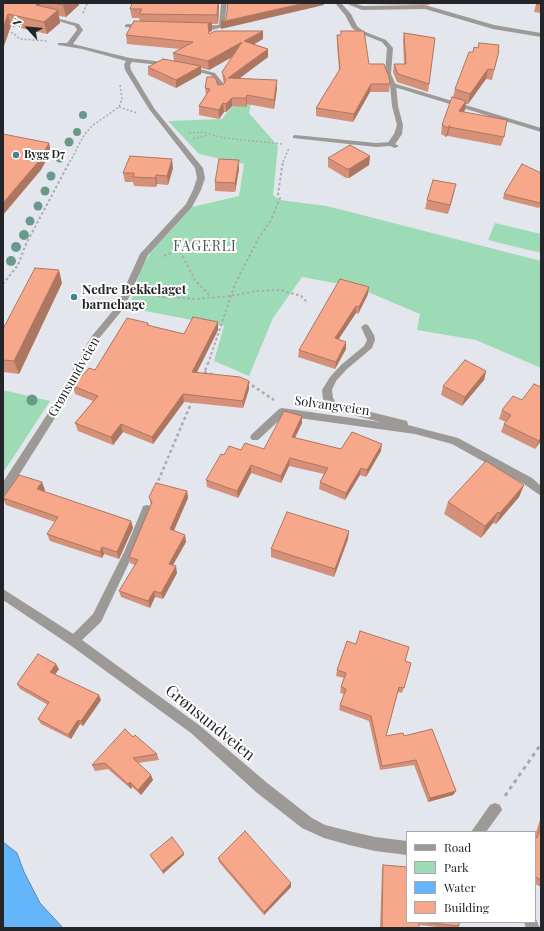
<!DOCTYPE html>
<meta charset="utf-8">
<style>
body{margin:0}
#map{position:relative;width:544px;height:931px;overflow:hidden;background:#e3e6ed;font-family:"Playfair Display",serif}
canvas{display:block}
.frame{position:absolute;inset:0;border:4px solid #242528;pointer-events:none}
.legend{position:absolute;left:406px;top:831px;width:130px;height:92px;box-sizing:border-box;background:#fff;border:1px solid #a7a8a9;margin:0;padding:5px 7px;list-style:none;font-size:12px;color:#242528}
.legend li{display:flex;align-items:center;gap:8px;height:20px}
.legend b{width:20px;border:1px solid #a7a8a9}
.north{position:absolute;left:8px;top:8px;width:40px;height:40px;-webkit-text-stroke:3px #fff;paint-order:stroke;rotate:297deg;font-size:11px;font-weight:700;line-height:16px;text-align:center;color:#242528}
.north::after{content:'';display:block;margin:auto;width:14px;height:18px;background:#242528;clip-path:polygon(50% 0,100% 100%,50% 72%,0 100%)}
</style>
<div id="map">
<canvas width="544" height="931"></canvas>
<div class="frame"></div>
<ul class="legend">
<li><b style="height:5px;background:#9c9997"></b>Road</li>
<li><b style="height:11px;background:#9ddbb7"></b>Park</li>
<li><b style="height:11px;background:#64b5fa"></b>Water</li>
<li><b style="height:11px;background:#f7a88b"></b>Building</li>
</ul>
<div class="north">N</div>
</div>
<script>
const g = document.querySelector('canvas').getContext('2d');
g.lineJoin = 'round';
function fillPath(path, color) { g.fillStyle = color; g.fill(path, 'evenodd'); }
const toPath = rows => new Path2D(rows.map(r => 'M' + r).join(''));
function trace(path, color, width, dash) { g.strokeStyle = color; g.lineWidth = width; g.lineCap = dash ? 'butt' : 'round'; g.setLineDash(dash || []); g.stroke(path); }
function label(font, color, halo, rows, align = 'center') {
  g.font = font + ' "Playfair Display",serif'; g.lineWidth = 4; g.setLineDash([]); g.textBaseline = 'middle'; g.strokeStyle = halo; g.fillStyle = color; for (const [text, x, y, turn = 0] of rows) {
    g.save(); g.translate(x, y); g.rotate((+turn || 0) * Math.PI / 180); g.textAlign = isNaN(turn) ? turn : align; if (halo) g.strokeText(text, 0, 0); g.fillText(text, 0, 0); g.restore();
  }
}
fillPath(toPath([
 [255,83,249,113,278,146,273,195,280,200,327,206,541,261,541,368,476,340,417,330,420,314,356,287,302,277,273,318,249,376,214,361,224,326,129,308,141,269,151,252,192,207,239,196,244,164,199,154,168,121,222,119,247,86],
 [495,223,541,234,541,253,488,240],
 [3,390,50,401,3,473]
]), '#9ddbb7');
const water = toPath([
 [3,842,17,853,24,872,40,903,63,928,3,928,3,842]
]);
fillPath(water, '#64b5fa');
trace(water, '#518abb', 1);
trace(toPath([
 [83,13,87,4,85,3],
 [3,31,13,33,20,39,48,41],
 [119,107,137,113],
 [189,133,202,132,224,138,283,144],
 [193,139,208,135],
 [70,162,84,135,92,126,119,107,122,99,120,85],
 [283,162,289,148]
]), '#a8aab0', 1.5, [2, 2]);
trace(toPath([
 [174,244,179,249,195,280,211,297],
 [164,256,179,249],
 [3,284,18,265,26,244,70,161],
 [143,292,162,297,197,299,230,296,256,291,281,290,301,296,307,302],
 [208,364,235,284,258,239,271,220,280,198,278,194,283,161]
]), '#a8aab0', 2, [2.5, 2.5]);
trace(toPath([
 [204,372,214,375],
 [203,376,208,363],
 [247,382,274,400],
 [156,486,192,401]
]), '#a8aab0', 2.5, [3, 3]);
trace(toPath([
 [505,796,541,744]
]), '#a8aab0', 3, [4, 4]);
fillPath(toPath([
 [221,3,227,3,224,27,211,30,197,29,197,27,199,26,219,25,221,3],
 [345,3,354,3,363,6,425,5,494,25,541,33,541,37,493,29,425,9,362,10,345,3],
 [45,15,79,24,83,30,73,44,130,58,171,63,172,64,169,66,132,62,130,65,131,70,154,108,153,109,149,109,125,70,124,65,126,61,82,49,58,45,58,43,67,43,77,30,75,26,45,17,45,15],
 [127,24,145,25,148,27,145,29,125,27,125,25,127,24],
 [188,66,215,73,223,83,225,89,223,92,219,92,217,83,211,75,186,69,185,68,188,66],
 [393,83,541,128,541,132,391,86,390,85,393,83],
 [295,135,376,143,391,142,399,146,395,148,390,146,376,147,293,138,293,136,295,135],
 [365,324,368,325,374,335,375,340,372,348,347,369,336,381,332,390,333,398,335,401,343,405,407,421,408,425,458,438,532,478,541,486,541,496,524,484,452,444,415,434,284,416,258,440,252,440,250,437,252,434,279,409,282,408,380,422,338,411,329,407,323,399,322,390,330,377,341,365,364,346,367,340,361,327,365,324],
 [147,505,151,506,152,509,135,550,101,622,82,640,199,725,266,782,312,818,325,825,349,831,375,837,407,841,407,855,375,851,349,845,324,838,302,828,256,792,191,733,70,645,68,641,70,637,93,614,125,550,142,509,143,506,147,505],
 [495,803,500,805,502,810,486,832,471,832,490,805,495,803],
 [535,917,540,928,526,928,524,922,535,922,535,917]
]), '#9c9997');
fillPath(toPath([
 [335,3,341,3,351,14,357,26,363,31,386,40,393,48,391,74,396,85,398,106,403,125,402,134,394,146,391,146,387,144,394,134,397,125,392,106,390,85,385,74,387,48,382,42,359,33,352,28,345,15,335,3],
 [149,107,153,107,203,168,205,178,201,190,192,207,148,255,124,308,97,341,60,410,7,494,3,495,3,482,54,404,91,337,116,307,140,254,186,204,193,190,197,178,195,168,149,109,149,107],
 [3,589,78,637,80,641,78,645,74,646,70,645,3,600,3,589]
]), '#9c9997');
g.fillStyle = '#699a89';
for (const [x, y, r] of [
 [83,115,4],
 [77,132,4],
 [69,142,4.5],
 [60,158,4.5],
 [51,176,4.5],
 [45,191,4.5],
 [38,206,4.5],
 [30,221,4.5],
 [24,235,5],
 [16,247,5],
 [11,261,5],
 [32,400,5.5]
]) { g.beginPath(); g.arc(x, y, r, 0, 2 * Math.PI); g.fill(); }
fillPath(toPath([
 [3,3,79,3,79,5,66,17,59,16,60,23,47,34,11,26],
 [359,3,430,3,429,5,363,4],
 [541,3,541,13,534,12,536,4],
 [219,7,218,24,212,24,212,31,209,32,209,34,263,39,254,44,268,57,240,78,277,88,274,109,247,104,246,107,232,106,226,112,224,112,219,119,199,115,199,106,206,95,205,88,218,85,224,84,223,80,222,72,233,56,209,70,201,68,201,74,176,88,148,75,148,67,174,61,173,53,180,49,127,44,126,35,140,21,139,18,132,18,130,9],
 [341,31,369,64,390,84,389,92,370,92,353,122,316,116,316,108,339,71,337,43,337,35,341,35],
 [404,33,435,38,428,92,397,82,393,72,394,64,404,64,403,41],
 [499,45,498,51,499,51,492,80,486,79,468,104,466,104,465,110,463,112,504,137,501,146,448,136,448,135,446,137,441,134,442,125,453,97,455,89,473,52,478,48],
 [370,156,369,165,349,178,346,178,328,167,328,158],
 [522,164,541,204,539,208,503,199,504,194],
 [173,168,168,185,157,184,156,187,134,186,133,182,125,182,123,173],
 [239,169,235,192,215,191,215,182],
 [454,193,448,214,425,209,427,200],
 [62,283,19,374,3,372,3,329],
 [368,294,358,314,356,313,338,340,346,349,335,369,298,357,299,350],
 [148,323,149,326,184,334,218,330,197,372,249,389,243,408,184,402,153,444,123,432,113,445,78,431,75,423,93,401,75,394,73,386,95,370],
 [486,371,484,380,462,406,441,395,443,386],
 [522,400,541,441,535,449,501,432,504,424,506,422,499,419,502,410],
 [302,416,302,423,295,438,341,449,381,451,366,477,360,475,345,500,319,489,320,482,324,474,289,466,281,483,251,473,238,498,207,487,206,480,224,455,241,450,264,449],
 [524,485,519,497,496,524,493,523,481,538,444,514,448,502],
 [45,490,44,492,131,521,133,528,119,559,104,554,102,558,50,541,47,534,55,522,6,505,3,499,3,498],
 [187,491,188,498,174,531,185,535,186,542,173,565,177,573,163,599,155,597,150,608,121,597,119,591,135,565,130,563,129,557,151,505,149,497],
 [349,531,348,539,334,577,271,557,271,549],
 [405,661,411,663,402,693,398,692,386,736,404,736,456,791,453,795,428,802,414,765,380,770,369,721,339,710,340,705,344,694,340,693,341,687,344,678,336,676,337,670],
 [59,669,55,674,101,700,83,726,80,724,71,739,41,724,38,719,48,705,20,689,17,684],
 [133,737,157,754,159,760,138,763,153,780,141,795,132,787,131,789,108,769,95,771,92,765],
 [541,817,541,887,535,884,535,835],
 [218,858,291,887,264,915,219,862],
 [383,865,407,922,460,922,459,923,459,926,457,928,446,928,419,925,419,928,380,928,382,869]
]), '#d49078');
fillPath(toPath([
 [36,3,40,3,41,12,39,17],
 [66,3,79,3,79,5,66,17,63,5],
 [218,3,219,3,219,7,218,24,217,15],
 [305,3,324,3,324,5,221,29,221,22],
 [58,10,60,23,47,34,44,22],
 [8,14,11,26,3,49,3,28],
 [212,23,212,31,208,32,208,24],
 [263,31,263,39,244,50,244,41],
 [242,42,243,51,209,70,208,61],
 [268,49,268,57,229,86,228,78],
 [201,66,201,74,176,88,176,80],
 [488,69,486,79,468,104,470,94],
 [277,80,277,88,274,109,274,100],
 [371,84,370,92,353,122,354,114],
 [247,95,247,104,246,107,246,98],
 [232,98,232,106,226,112,226,104],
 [466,101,465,110,458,120,459,111],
 [223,103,224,112,219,119,219,110],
 [450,125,448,135,446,137,448,128],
 [49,143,51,152,41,170,3,215,3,203],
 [370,156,369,165,349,178,349,169],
 [172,159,173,168,168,185,167,176],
 [239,160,239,169,235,192,235,183],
 [156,175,157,184,156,187,155,178],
 [456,184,454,193,448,214,450,205],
 [59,270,62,283,19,374,14,361],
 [369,287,368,294,358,314,359,307],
 [356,306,356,313,334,346,335,338],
 [218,322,218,330,193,380,192,372],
 [346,342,346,349,335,369,336,362],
 [486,371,484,380,462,406,465,397],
 [249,381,249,389,243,408,243,401],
 [183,394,184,402,153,444,152,437],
 [302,416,302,423,292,444,292,437],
 [121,424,123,432,113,445,111,437],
 [541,437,541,441,535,449],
 [382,444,381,451,366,477,367,470],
 [290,458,289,466,281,483,281,476],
 [251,465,251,473,238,498,237,491],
 [361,468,360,475,345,500,346,493],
 [42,482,45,490,40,497,37,489],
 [524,485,519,497,496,524,500,513],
 [187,491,188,498,171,536,170,529],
 [498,512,493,523,481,538,485,526],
 [131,521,133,528,119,559,117,552],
 [349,531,348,539,334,577,335,569],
 [185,535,186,542,170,570,169,564],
 [102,547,104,554,102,558,100,552],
 [176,566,177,573,163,599,161,593],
 [154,591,155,597,150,608,148,601],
 [56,664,59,669,53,677,50,672],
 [99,695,101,700,83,726,81,721],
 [78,720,80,724,71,739,68,735],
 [151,775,153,780,141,795,138,790],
 [130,782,132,787,131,789,128,784],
 [456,791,453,795,428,802,430,798],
 [184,853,184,855,163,874,162,871],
 [291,883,291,887,264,915,264,912]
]), '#ad7661');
const building = toPath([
 [3,3,36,3,36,5,58,10,44,22,8,14,3,28,3,3],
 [53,3,66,3,63,5,53,3],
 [132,3,218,3,217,15,139,14,142,9,130,9,132,3],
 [228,3,305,3,221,22,226,19,228,3],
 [536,3,541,3,541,4,536,4,536,3],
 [134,21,212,23,208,24,209,34,215,31,263,31,244,41,268,49,228,78,277,80,274,100,247,95,246,98,232,98,226,104,223,103,219,110,199,106,210,89,205,88,207,77,215,77,218,85,224,84,226,80,222,72,242,42,208,61,173,53,193,42,126,35,134,21],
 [341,31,364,31,369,64,384,64,389,77,390,84,371,84,354,114,316,108,340,69,337,35,341,35,341,31],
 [404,33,435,38,429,84,398,74,394,64,406,64,404,33],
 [479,43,499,45,498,51,499,51,494,70,488,69,470,94,455,89,469,52,473,52,474,47,478,48,479,43],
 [163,59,201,66,176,80,148,67,163,59],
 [452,97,466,101,459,111,507,120,504,137,449,127,450,125,448,128,442,125,452,97],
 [3,134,49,143,39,161,3,203,3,134],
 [350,145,370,156,349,169,347,169,328,158,350,145],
 [130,156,172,159,167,176,156,175,155,178,133,177,134,173,123,173,130,156],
 [219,159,239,160,235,183,215,182,219,159],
 [522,164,541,173,541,202,540,203,504,194,522,164],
 [433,180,456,184,450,205,427,200,433,180],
 [35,268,59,270,14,361,3,360,3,329,35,268],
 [340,279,369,287,359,307,356,306,335,338,346,342,336,362,299,350,340,279],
 [193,317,218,322,192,372,240,377,249,381,243,401,183,394,152,437,121,424,111,437,75,423,98,396,73,386,89,368,95,370,127,318,148,323,147,325,184,334,193,317],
 [465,360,486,371,465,397,443,386,465,360],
 [534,384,541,387,541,437,539,441,504,424,511,415,502,410,513,396,522,400,534,384],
 [284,411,302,416,292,437,341,449,352,432,382,444,367,470,361,468,346,493,320,482,328,468,290,458,281,476,251,465,237,491,206,480,221,454,224,455,229,446,241,450,245,443,264,449,284,411],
 [486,461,524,485,500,513,498,512,485,526,448,502,486,461],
 [19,475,42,482,37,489,131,521,117,552,102,547,100,552,47,534,58,517,3,498,19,475],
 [156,483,187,491,170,529,185,535,169,564,176,566,161,593,154,591,148,601,119,591,138,560,129,557,152,502,149,497,156,483],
 [287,512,349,531,335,569,271,549,287,512],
 [360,631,409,647,405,661,411,663,404,688,399,687,386,736,403,733,404,736,432,729,456,791,430,798,416,760,382,766,371,716,340,705,346,689,341,687,346,673,337,670,347,641,356,644,360,631],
 [38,654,56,664,50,672,99,695,81,721,78,720,68,735,38,719,49,702,17,684,38,654],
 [125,729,133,737,135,735,157,754,133,758,151,775,138,790,130,782,128,784,105,763,92,765,125,729],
 [541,827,541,880,535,877,535,837,537,838,541,827],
 [245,831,291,883,264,912,218,858,245,831],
 [172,837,184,853,162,871,150,855,172,837],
 [383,865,407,867,407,922,419,922,419,928,382,928,383,865],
 [422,922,459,922,459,926,422,922]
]);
fillPath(building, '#f7a88b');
trace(building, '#ad7661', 1);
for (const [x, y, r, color] of [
 [16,155,4,"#408492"],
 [74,297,4,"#408492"]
]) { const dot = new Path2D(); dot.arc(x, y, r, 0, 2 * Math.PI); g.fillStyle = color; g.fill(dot); trace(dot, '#fff', 1.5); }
label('bold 11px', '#242528', '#fff', [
 ["Bygg D7",24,155]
], 'left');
label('bold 13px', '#242528', '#fff', [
 ["Nedre Bekkelaget",82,290],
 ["barnehage",82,305]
], 'left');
label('13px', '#242528', '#fff', [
 ["Grønsundveien",74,377,-60],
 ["Solvangveien",332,406,8]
]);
g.letterSpacing = '1px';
label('14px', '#52555a', '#fff', [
 ["FAGERLI",205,247]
]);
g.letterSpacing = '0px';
label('16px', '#242528', '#fff', [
 ["Grønsundveien",210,723,39]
]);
</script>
